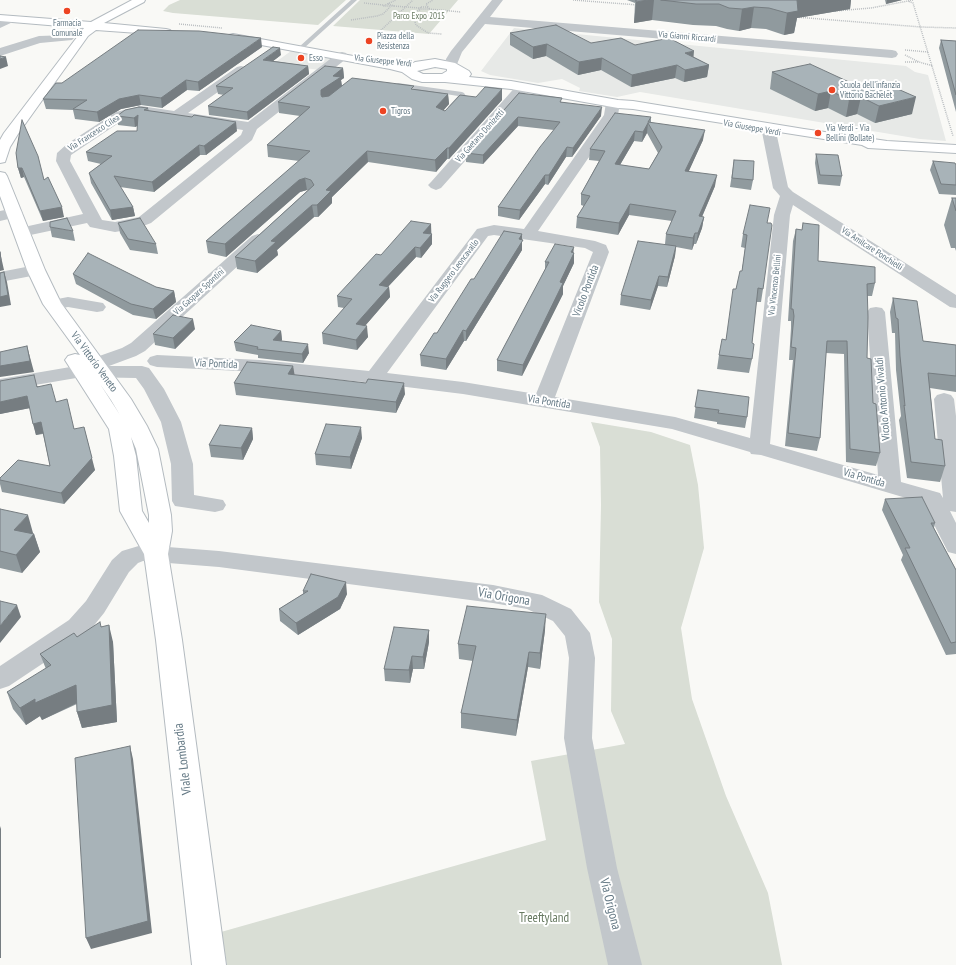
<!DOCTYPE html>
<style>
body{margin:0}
canvas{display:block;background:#f9f9f6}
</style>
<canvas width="956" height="965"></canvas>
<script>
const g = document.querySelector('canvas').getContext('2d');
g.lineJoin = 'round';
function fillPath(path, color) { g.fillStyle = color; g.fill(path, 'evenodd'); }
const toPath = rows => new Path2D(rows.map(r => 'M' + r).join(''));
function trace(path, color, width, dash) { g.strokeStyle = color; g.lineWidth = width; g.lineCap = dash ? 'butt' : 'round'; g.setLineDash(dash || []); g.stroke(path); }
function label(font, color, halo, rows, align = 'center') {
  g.font = font + ' "PT Sans Narrow",sans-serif'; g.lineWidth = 4; g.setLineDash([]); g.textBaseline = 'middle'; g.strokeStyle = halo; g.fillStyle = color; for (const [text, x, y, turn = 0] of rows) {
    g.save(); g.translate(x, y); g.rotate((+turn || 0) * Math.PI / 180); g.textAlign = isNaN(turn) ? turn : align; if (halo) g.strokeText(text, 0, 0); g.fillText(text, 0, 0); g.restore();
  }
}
fillPath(toPath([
 [514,28,906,66,915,72,928,75,946,141,920,139,640,92,617,97,579,91,580,88,562,79,538,83,490,75,481,71],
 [291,51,334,59,320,70,273,64]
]), '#e7e9e7');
fillPath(toPath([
 [180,0,346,0,318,25,173,13,163,11,169,5],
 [360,0,458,0,429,34,333,26],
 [591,422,651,432,690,445,698,485,704,548,681,628,692,699,726,796,768,893,782,965,227,965,221,932,546,840,531,761,625,744,611,711,612,639,599,602,601,505,600,447]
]), '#d9ded5');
const secondary = toPath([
 [132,0,145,0,144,2,104,23,166,29,170,30,172,32,170,34,166,35,96,30,88,36,18,134,10,147,5,162,0,163,0,140,4,133,84,28,0,21,0,15,91,22,132,0],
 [233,34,408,66,415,62,435,59,455,63,469,71,471,74,469,77,511,81,618,100,633,101,804,129,887,141,956,145,956,153,868,148,862,145,633,109,618,108,511,89,445,82,422,82,412,79,402,72,390,69,229,39,227,37,229,35,233,34],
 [435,67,447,69,447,71,442,74,423,74,417,71,435,67],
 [0,172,5,173,7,176,45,270,61,303,131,399,147,426,158,449,171,515,172,531,168,554,182,640,226,965,192,965,156,640,144,554,120,511,114,456,109,429,65,360,68,356,75,354,80,355,43,304,27,270,0,196,0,172],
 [100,384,111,400,120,415,100,384],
 [131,437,136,449,149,515,149,523,142,511,136,456,131,437]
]);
trace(secondary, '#b4bbc0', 2);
trace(toPath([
 [573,0,638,5],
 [913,0,908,1,913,3,953,136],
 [364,3,383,5],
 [388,4,394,6,383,6,396,0],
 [394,6,419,8],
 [421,7,427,7,430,9,419,9,421,7],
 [428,7,426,4,433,0],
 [429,9,461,12],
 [420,10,412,13,416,25,428,33,442,34],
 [835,11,871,8,908,1],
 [795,17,921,27,956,28],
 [351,20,377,16,383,14,390,7],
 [179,24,222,28],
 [378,33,413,0],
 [905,50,928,52],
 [905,55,919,62,933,66],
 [905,62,918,62]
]), '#babec1', 1.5, [1, 1]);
fillPath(toPath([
 [351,0,357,0,303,49,299,49,299,47,351,0],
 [398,83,462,92,464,93,466,96,455,109,452,109,448,107,458,96,396,86,395,85,398,83]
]), '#c2c7cb');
fillPath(toPath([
 [492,0,503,0,490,17,892,50,896,51,898,54,896,57,892,58,485,24,462,52,455,69,447,69,445,66,446,59,451,51,492,0],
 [11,16,17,19,15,21,0,28,0,20,11,16],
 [68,35,72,36,74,38,72,40,40,43,0,56,0,48,39,36,68,35],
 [342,52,346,53,348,56,346,59,257,129,252,140,151,223,138,228,115,232,90,227,87,223,21,237,15,235,13,232,15,229,83,214,56,161,57,153,67,144,116,112,141,106,174,111,237,67,241,66,245,67,247,70,245,73,188,113,248,122,338,53,342,52],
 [141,114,243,130,241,135,139,217,115,222,102,220,70,161,71,155,126,118,141,114],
 [523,83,528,84,529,87,528,90,441,188,436,190,431,188,428,185,431,182,518,84,523,83],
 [613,99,618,100,620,103,618,115,538,231,595,241,606,245,609,252,555,397,675,417,750,438,774,215,780,196,773,188,761,127,763,124,768,123,773,124,775,127,788,187,793,192,956,295,956,308,950,307,793,205,790,215,770,444,878,475,867,312,870,308,876,307,882,308,885,312,901,482,940,493,943,498,934,399,937,395,944,393,951,395,954,399,956,416,956,512,950,511,956,523,956,554,948,552,923,503,761,455,751,454,750,452,672,429,463,394,374,383,260,372,157,367,150,365,147,361,150,357,157,355,260,360,369,371,477,229,494,225,524,229,604,115,606,103,608,100,613,99],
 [494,235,585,248,593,252,536,394,463,382,387,373,488,236,494,235],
 [15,208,21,210,23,213,21,216,0,221,0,211,15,208],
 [258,234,264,236,266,239,264,242,145,351,136,356,109,366,142,366,149,368,164,389,181,422,193,464,194,495,223,500,226,505,223,510,215,512,175,506,172,501,171,464,161,422,144,389,136,378,82,377,0,391,0,379,82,365,88,360,122,348,131,343,252,236,258,234],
 [36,265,42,266,45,270,42,274,0,282,0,272,36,265],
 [68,297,103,303,106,307,103,311,97,312,68,307,53,310,47,309,44,305,47,301,68,297],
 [142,545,219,551,493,585,542,595,571,609,590,633,595,658,592,738,617,868,642,965,608,965,587,868,564,738,569,658,565,636,553,621,527,609,493,603,219,567,143,561,138,563,129,572,104,613,87,634,9,686,0,689,0,666,69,620,86,601,112,560,122,551,142,545]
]), '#c2c7cb');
fillPath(secondary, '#fff');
fillPath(toPath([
 [627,0,851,0,850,9,797,18,794,33,784,35,766,29,751,28,739,31,727,29,716,26,693,25,652,20,634,23,635,3],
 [885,0,902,0,886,4],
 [510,33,591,43,635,45,694,57,709,65,707,77,684,82,675,78,631,87,601,70,578,75,546,56,533,59,510,45],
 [941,40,956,41,956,112,939,48],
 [262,47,199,91,187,90,162,108,141,105,121,109,99,122,75,119,73,110,46,109,43,99,62,83],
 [281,55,273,61,308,66,309,74,248,120,209,115,208,106,224,95,218,94,216,86],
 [343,68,344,78,341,80,342,86,415,89,448,94,449,104,443,110,445,111,502,100,449,159,447,159,436,172,368,162,332,197,332,203,318,217,314,217,277,250,278,255,257,273,237,269,235,257,308,190,307,190,300,192,226,257,208,253,206,241,299,161,268,157,267,145,300,116,279,113,278,102],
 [772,72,862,88,912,114,875,123,857,114,846,117,828,108,815,111,770,89],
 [519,93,562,102,601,116,572,157,566,157,548,185,545,184,519,220,498,216,498,207,554,130,518,126,483,164,466,162,466,153],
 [148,108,149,111,237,131,206,155,200,155,154,192,120,187,133,207,135,216,112,220,91,183,89,173,101,164,88,161,86,152,137,131,138,126,135,127,118,125,117,116],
 [651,117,651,123,703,140,688,172,715,186,702,217,704,217,702,228,696,244,694,244,692,250,676,247,675,256,667,287,658,286,650,310,620,305,621,295,665,244,666,234,672,221,629,215,618,235,576,228,577,217,584,206,581,205,581,194,599,161,589,160,590,149],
 [647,133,658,153,649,169,620,165,634,141,642,142],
 [16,153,44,180,64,217,43,221,24,177,21,178,18,168],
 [816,154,842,176,840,186,818,184,815,163],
 [734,160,753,180,751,190,730,187],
 [933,161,956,165,956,195,939,194,930,170],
 [952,198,956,198,956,251,955,248,951,248,944,225],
 [118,223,156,244,158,254,130,250,120,233],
 [767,223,763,289,761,302,756,302,752,343,752,359,749,373,717,369,719,355,726,340,736,289,742,271,745,248,741,247,743,234],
 [803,223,818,261,875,283,872,296,867,296,867,358,880,453,876,466,846,462,844,354,826,353,820,438,817,451,785,446,793,360,789,360,791,328,791,321,788,321,793,241,796,229,802,230],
 [431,224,432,244,421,258,416,257,388,287,389,287,390,297,365,326,368,337,357,350,323,344,322,333,344,308,338,307,337,296,381,255],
 [50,227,73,231,75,241,52,237],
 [522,234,522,250,466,341,464,341,446,370,421,366,420,355,437,333,474,279],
 [573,253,574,253,574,263,563,286,563,294,522,376,497,371,497,360,545,270,545,262],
 [73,274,156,287,174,291,176,302,156,319,133,315,76,284],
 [893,298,923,341,956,345,956,392,930,388,935,439,945,466,940,482,907,478,899,420,901,416,896,370,895,333,892,333,890,312],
 [195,329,175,349,155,345,153,334],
 [281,331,282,340,281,341,309,353,303,363,258,358,258,355,236,351,234,342],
 [293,366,294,375,405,394,396,413,236,395,234,383],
 [0,381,38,386,56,401,74,429,95,470,64,504,2,492,0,484,0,478,50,466,43,434,36,435,30,408,0,414],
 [698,390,747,417,745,428,717,424,717,422,694,418],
 [252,428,253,439,243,460,211,457,209,445],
 [362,438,351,469,316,465,315,454],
 [885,499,935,523,934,528,956,570,956,654,946,655,901,560,903,555,882,510],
 [0,509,33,533,32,534,34,534,40,552,22,573,0,568],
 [303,591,347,594,340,609,298,635,280,621,279,609,303,594],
 [101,626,113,642,117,722,82,728,77,712,77,704,42,720,40,716,26,725,13,709,7,692,46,669,40,654,77,637],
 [429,630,429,642,424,669,413,669,410,683,385,681,384,669],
 [545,630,540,669,528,667,516,736,461,728,461,713,473,661,459,659,458,644]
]), '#909a9e');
fillPath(toPath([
 [648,0,654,0,652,20,634,23,636,2],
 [797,0,851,0,850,9,797,18,794,33,784,35,787,13],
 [887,0,902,0,886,4],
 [754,7,751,28,739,31,742,9],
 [261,38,262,47,199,91,198,82],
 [547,44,546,56,533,59,533,47],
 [280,48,281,55,264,68,263,60],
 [694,51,693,63,685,53],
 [6,57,8,66,0,69,0,59],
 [602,58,601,70,578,75,579,62],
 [677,65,675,78,631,87,632,75],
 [709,65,707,77,684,82,685,70],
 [308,66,309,74,248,120,247,112],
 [343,68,344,78,341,80,342,87,322,101,321,95,321,90,333,76],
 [186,80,187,90,162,108,161,98],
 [502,89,502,100,449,159,449,148],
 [831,91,828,108,815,111,818,94],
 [448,94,449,104,437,118,436,107],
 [139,95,141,105,121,109,99,122,97,112,119,99],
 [861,97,857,114,846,117,849,100],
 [916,97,912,114,875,123,879,106],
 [602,107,601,116,572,157,573,148],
 [138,115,140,124,135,127,134,118],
 [518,117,518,126,483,164,483,155],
 [236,122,237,131,206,155,204,146],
 [648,123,647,133,642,142,643,132],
 [705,130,703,140,684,182,685,171],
 [635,131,634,141,614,175,615,164],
 [199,145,200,155,154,192,152,182],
 [567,147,566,157,548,185,549,175],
 [447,148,447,159,436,172,435,160],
 [367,151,368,162,332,197,332,203,318,217,317,205,326,190],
 [18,168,22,168,24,177,21,178],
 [545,175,545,184,519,220,520,210],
 [717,175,715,186,697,228,699,216],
 [305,178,307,190,300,192,226,257,225,244,299,180],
 [630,204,629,215,618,235,619,223],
 [312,205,314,217,277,250,278,255,257,273,255,261,271,241],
 [62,207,64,217,43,221,40,211],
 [133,207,135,216,112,220,110,210],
 [704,217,702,228,696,244,698,233],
 [431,224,431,234,423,233],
 [695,233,694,244,692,250,693,238],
 [432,234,432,244,421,258,420,248],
 [522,234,522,250,466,341,466,331],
 [676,246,675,256,667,287,668,277],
 [415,247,416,257,380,295,379,285],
 [574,247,573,256,574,253,574,263,563,286,563,294,522,376,523,365,560,282,571,252],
 [0,252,4,270,0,271],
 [4,272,7,282,11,305,0,307,0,297],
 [659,276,658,286,650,310,651,300],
 [389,287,390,297,357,335,356,324],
 [174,291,176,302,156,319,153,309],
 [193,319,195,329,175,349,173,338],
 [367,326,368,337,357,350,356,340],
 [463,330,464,341,446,370,446,359],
 [281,331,282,340,274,349,273,340],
 [308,344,309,353,303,363,302,354],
 [27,346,34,372,0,377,0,366],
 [293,366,295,377,288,374],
 [404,383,405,394,396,413,396,402],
 [27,396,30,408,0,414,0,402],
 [41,422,44,433,36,435,33,424],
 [84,427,95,470,64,504,61,493],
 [361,427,362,438,351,469,350,457],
 [252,428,253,439,243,460,241,448],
 [28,515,33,533,20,547,14,530],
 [34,534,40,552,22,573,16,555],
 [346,582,347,594,340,609,298,635,296,623],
 [17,605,21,617,0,643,0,626],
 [546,614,545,630,540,669,540,653],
 [109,625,113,642,117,722,82,728,77,712],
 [429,630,429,642,424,669,423,657],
 [529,652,528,667,516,736,517,720],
 [412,656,413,669,410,683,409,670],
 [76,685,81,701,42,720,40,716,26,725,20,708,35,699],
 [130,746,133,759,152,933,91,949,86,938],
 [0,826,1,829,1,958,0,958]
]), '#767d81');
const building = toPath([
 [636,0,648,0,636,2,636,0],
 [661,0,797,0,798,11,787,13,769,8,754,7,742,9,729,8,719,4,696,4,661,0],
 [556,25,591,43,621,38,635,45,669,38,694,51,685,53,709,65,685,70,677,65,632,75,602,58,579,62,547,44,533,47,510,33,556,25],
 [138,30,199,31,261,38,198,82,186,80,161,98,139,95,119,99,97,112,73,109,87,100,43,99,56,83,62,83,138,30],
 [941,40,956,41,956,95,941,40],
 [273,47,280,48,263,60,308,66,247,112,208,106,233,88,216,86,273,47],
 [0,56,6,57,0,59,0,56],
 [810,64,862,88,884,83,916,97,879,106,861,97,849,100,831,91,818,94,772,72,810,64],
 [325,66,343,68,333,76,341,77,321,90,321,95,322,97,329,96,352,78,414,86,411,89,448,94,436,107,445,111,460,95,476,97,485,87,502,89,449,148,447,148,435,160,367,151,326,190,331,191,317,205,312,205,271,241,276,242,255,261,235,257,314,185,311,180,305,178,299,180,225,244,206,241,310,151,267,145,310,107,278,102,325,66],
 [519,93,562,98,560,102,602,107,573,148,567,147,549,175,545,175,520,210,498,207,540,147,560,122,518,117,483,155,466,153,519,93],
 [139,107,148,108,144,110,192,117,194,115,236,122,204,146,199,145,152,182,114,176,133,207,110,210,89,173,112,156,86,152,117,131,137,131,138,115,134,118,117,116,125,110,139,107],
 [615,113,651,117,648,122,705,130,685,171,717,175,699,216,704,217,698,233,695,233,693,238,666,234,676,211,630,204,619,223,577,217,590,196,581,194,605,151,590,149,615,113],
 [648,123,662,147,649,169,615,164,635,131,643,132,648,123],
 [22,120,38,156,44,180,48,177,62,207,40,211,22,168,18,168,16,153,22,120],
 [816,154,838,155,842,176,820,175,816,154],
 [734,160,754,161,753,180,732,178,734,160],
 [933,161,955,163,956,165,956,185,941,184,933,161],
 [952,198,956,198,956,211,952,198],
 [750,205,770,208,767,223,771,223,772,225,763,289,758,288,752,343,754,344,752,359,719,355,722,339,726,340,733,289,736,289,740,271,742,271,747,235,743,234,750,205],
 [67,218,73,231,50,227,50,222,67,218],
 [140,218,156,244,128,239,118,223,140,218],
 [411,221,431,224,423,233,432,234,420,248,415,247,379,285,389,287,356,324,367,326,356,340,322,333,352,299,337,296,376,254,381,255,411,221],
 [803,223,819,225,818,261,875,267,875,283,867,284,868,317,867,358,871,359,873,403,876,404,880,453,850,449,847,341,827,341,820,438,788,433,796,348,791,347,794,316,793,309,791,309,796,229,802,230,803,223],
 [504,231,522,234,519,239,523,240,466,331,463,330,446,359,420,355,434,333,437,333,471,279,474,279,504,231],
 [638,241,676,246,668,277,659,276,651,300,621,295,638,241],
 [555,244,574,247,571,252,574,253,560,282,563,283,523,365,497,360,549,262,545,262,555,244],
 [0,252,1,260,0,260,0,252],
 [88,253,156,287,174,291,153,309,131,304,73,274,88,253],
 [4,272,8,295,0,297,0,273,4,272],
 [893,298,917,301,923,341,956,345,956,376,928,373,935,439,942,440,945,466,911,462,904,405,905,406,900,356,898,319,896,318,893,298],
 [173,315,193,319,173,338,153,334,173,315],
 [251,325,281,331,273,340,308,344,302,354,257,349,258,347,234,342,251,325],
 [27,346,30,361,0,366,0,352,27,346],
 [247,362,293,366,288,374,366,383,368,379,404,383,396,402,234,383,247,362],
 [34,375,37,387,51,384,56,402,67,399,74,429,84,427,92,458,61,493,0,480,0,478,18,460,50,466,41,422,33,424,27,396,0,402,0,381,34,375],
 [698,390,749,397,747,417,718,413,719,410,695,407,698,390],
 [326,424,361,427,350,457,315,454,326,424],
 [220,425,252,428,241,448,209,445,220,425],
 [922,497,935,523,931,523,956,570,956,642,951,643,905,548,910,548,885,499,922,497],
 [0,509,28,515,14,530,34,534,16,555,0,551,0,509],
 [311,574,346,582,338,597,296,623,279,609,308,591,303,591,311,574],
 [0,601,17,605,0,626,0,601],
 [467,606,546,614,540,653,529,652,517,720,461,713,476,646,458,644,467,606],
 [100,622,101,627,109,625,112,705,77,712,76,685,35,703,35,699,20,708,7,692,51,665,40,654,74,633,77,637,100,622],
 [394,627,429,630,423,657,412,656,409,670,384,669,394,627],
 [130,746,148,921,86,938,75,758,130,746]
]);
fillPath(building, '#a8b3b8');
trace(building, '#767d81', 1);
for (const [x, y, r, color] of [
 [67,11,4,"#ed4423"],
 [369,41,4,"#ed4423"],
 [301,58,4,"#ed4423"],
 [832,90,4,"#ed4423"],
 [383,111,4,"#ed4423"],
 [818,133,4,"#ed4423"]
]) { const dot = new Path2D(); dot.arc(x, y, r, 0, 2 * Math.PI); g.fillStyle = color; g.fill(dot); trace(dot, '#fff', 1.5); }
label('9px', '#687a62', '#fff', [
 ["Parco Expo 2015",419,16]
]);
label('9px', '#627783', '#fff', [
 ["Farmacia",67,23,"center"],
 ["Comunale",67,33,"center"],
 ["Piazza della",377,36],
 ["Resistenza",377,46],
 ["Esso",309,58],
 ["Scuola dell'infanzia",840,85],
 ["Vittorio Bachelet",840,95],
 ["Tigros",391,111],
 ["Via Verdi - Via",826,128],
 ["Bellini (Bollate)",826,138]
], 'left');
label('9px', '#627783', '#fff', [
 ["Via Gianni Riccardi",687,37,5],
 ["Via Giuseppe Verdi",383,61,6],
 ["Via Giuseppe Verdi",752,128,10],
 ["Via Francesco Cilea",94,133,-33],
 ["Via Gaetano Donizetti",480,136,-48],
 ["Via Amilcare Ponchielli",872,249,33],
 ["Via Ruggero Leoncavallo",454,271,-53],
 ["Via Vincenzo Bellini",775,285,-84],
 ["Via Gaspare Spontini",199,292,-42]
]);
label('11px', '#627783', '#fff', [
 ["Vicolo Pontida",586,291,-69],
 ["Via Vittorio Veneto",94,362,54],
 ["Via Pontida",216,364,3],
 ["Vicolo Antonio Vivaldi",883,399,-95],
 ["Via Pontida",549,402,9],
 ["Via Pontida",864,478,16]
]);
label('13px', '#627783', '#fff', [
 ["Via Origona",504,597,10],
 ["Viale Lombardia",183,759,-97],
 ["Via Origona",610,904,76]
]);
label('13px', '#687a62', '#fff', [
 ["Treeftyland",544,918]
]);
</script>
